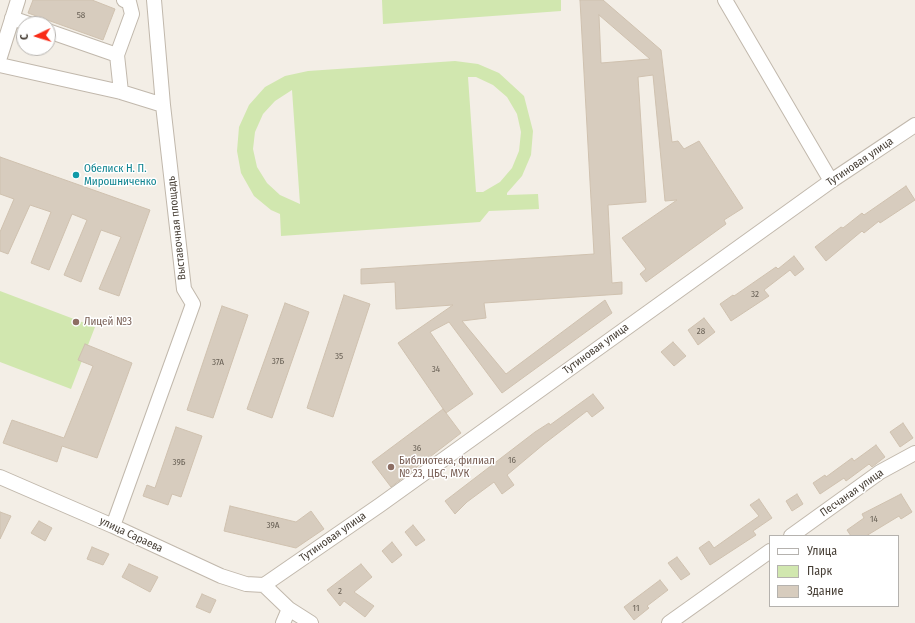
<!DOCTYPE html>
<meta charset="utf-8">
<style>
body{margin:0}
#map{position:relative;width:915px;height:623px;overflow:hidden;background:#f3eee6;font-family:"Fira Sans Condensed",sans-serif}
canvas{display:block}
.legend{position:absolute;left:769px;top:535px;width:130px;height:72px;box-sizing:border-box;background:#fff;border:1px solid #b5b2ae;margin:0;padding:5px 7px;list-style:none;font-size:12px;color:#463e35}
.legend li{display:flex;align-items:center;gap:8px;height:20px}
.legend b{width:20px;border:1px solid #b5b2ae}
.north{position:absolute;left:16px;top:16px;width:40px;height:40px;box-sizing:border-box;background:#fff;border:1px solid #b5b2ae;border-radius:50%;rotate:266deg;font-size:11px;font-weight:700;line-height:16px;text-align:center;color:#463e35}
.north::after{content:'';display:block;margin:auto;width:14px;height:18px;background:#f92c17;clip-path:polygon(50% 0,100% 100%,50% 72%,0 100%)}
</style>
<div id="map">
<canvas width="915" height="623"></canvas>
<ul class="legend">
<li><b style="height:5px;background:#fff"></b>Улица</li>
<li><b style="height:11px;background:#d1e7af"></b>Парк</li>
<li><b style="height:11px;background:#d7ccbe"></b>Здание</li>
</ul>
<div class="north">С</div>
</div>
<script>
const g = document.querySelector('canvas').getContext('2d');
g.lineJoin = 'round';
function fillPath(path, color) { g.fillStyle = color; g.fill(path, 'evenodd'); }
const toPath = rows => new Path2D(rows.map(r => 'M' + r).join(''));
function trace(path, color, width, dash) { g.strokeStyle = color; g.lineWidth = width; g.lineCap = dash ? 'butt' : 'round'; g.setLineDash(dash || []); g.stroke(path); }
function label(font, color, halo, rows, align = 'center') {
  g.font = font + ' "Fira Sans Condensed",sans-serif'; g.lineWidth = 3; g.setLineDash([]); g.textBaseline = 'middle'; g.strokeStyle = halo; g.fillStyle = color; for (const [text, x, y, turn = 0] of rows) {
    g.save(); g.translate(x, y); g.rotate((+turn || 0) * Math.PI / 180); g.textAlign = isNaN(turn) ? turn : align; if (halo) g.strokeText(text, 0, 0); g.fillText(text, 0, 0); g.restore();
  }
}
fillPath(toPath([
 [382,0,561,0,561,11,383,24],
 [455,61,478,64,499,73,524,96,533,131,531,155,522,176,507,193,507,195,538,194,539,209,489,211,480,222,281,236,280,214,271,210,254,196,241,173,237,151,239,127,249,105,265,87,285,76,308,71],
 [468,77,476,77,493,85,507,97,517,114,521,132,519,151,512,168,500,182,483,192,476,192],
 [292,90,300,204,280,195,267,183,257,167,253,149,255,132,263,114,275,101],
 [0,291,95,327,71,389,0,362]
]), '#d1e7af');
const building = toPath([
 [33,0,92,0,115,9,103,40,28,13,33,0],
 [580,0,603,0,661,50,672,142,678,141,684,149,699,141,743,208,724,220,726,224,646,282,640,274,646,269,622,238,677,200,665,201,653,75,638,77,646,202,608,205,612,283,622,282,622,294,484,303,486,318,462,321,506,374,605,300,612,313,502,393,449,322,430,332,473,394,446,413,398,343,453,305,396,309,395,282,361,284,361,269,594,254,580,0],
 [599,15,650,59,601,63,599,15],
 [0,157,150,210,119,296,99,289,121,237,101,230,81,282,64,275,87,220,72,214,49,270,31,263,51,212,30,205,8,254,0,251,0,232,14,199,0,194,0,157],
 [906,186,915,200,880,223,879,221,864,233,862,231,826,261,815,247,841,227,843,228,862,213,864,215,906,186],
 [794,256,804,269,795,276,790,270,764,290,769,296,731,321,720,304,733,295,734,296,776,267,778,269,794,256],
 [344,295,370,304,333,417,307,408,344,295],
 [285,303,309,312,272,418,247,409,285,303],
 [222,306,248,315,213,418,187,410,222,306],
 [704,318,715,332,698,345,688,330,704,318],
 [673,342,686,356,674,366,661,352,673,342],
 [85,344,132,363,97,458,62,446,57,462,3,443,12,420,64,438,93,366,78,360,85,344],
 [593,394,604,408,592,417,587,411,544,444,507,475,514,485,502,494,494,482,467,502,455,514,445,501,535,432,549,423,550,425,593,394],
 [443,409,461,433,391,487,372,462,443,409],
 [903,423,913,438,900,447,890,432,903,423],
 [176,427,202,436,181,497,172,494,168,505,143,496,147,485,155,488,176,427],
 [876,445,885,457,872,467,869,464,846,481,844,478,820,494,813,483,825,475,826,477,852,458,854,461,876,445],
 [797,494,803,504,792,511,786,501,797,494],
 [901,494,912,512,901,519,899,516,866,536,851,536,847,530,864,518,862,514,901,494],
 [759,499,772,518,753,531,756,535,710,565,699,548,709,541,714,548,759,516,750,505,759,499],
 [230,506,296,522,311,511,324,529,296,548,224,531,230,506],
 [0,512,11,516,0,539,0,512],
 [39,521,52,528,45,541,31,533,39,521],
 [413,525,425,540,416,546,405,532,413,525],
 [392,542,402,555,392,563,382,551,392,542],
 [92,547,109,554,103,565,87,559,92,547],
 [677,557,690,574,681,580,668,563,677,557],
 [129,564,158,577,150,592,122,577,129,564],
 [361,564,372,577,354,592,374,606,365,617,344,601,340,606,327,590,361,564],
 [660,580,668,590,647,606,649,608,634,620,624,607,660,580],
 [202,594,216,600,210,613,196,607,202,594]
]);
fillPath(building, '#d7ccbe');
trace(building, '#cfc1af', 1);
const minor = toPath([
 [154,0,163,105],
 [725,0,831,181],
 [12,18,29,24],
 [48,31,117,55],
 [0,57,18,0],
 [0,65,121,92,163,105,184,289,193,304,113,526],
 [121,92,117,55,132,14,129,2,124,0],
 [0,477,113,526,221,576,246,584,264,585,380,505,831,181,915,125],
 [791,536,880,472,915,453],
 [264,585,289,609,311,623],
 [283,623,289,609],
 [669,623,770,551]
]);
trace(minor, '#c1b8ac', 16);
trace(minor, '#fff', 14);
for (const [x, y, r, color] of [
 [76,175,4,"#0f9aa8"],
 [76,322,4,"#8d6e63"],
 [391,467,4,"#8d6e63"]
]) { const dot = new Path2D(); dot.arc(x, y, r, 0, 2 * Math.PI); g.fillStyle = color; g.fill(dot); trace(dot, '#fff', 1.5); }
label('9px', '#6a6257', null, [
 ["58",81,15],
 ["32",755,294],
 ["28",701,331],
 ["35",339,356],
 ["37Б",278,361],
 ["37А",218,362],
 ["34",436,369],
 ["36",417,448],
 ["16",512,460],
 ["39Б",179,462],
 ["14",874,519],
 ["39А",273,525],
 ["2",340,591],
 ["11",636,608]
]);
label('11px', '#463e35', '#fff', [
 ["Тутиновая улица",860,162,-34],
 ["Выставочная площадь",177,228,-96],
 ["Тутиновая улица",596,349,-36],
 ["Песчаная улица",852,493,-35],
 ["улица Сараева",131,535,25],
 ["Тутиновая улица",333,537,-35]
]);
label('11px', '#0d838f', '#fff', [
 ["Обелиск Н. П.",84,169],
 ["Мирошниченко",84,182]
], 'left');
label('11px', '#785e54', '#fff', [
 ["Лицей №3",84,322],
 ["Библиотека, филиал",399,461],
 ["№ 23, ЦБС, МУК",399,474]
], 'left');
</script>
